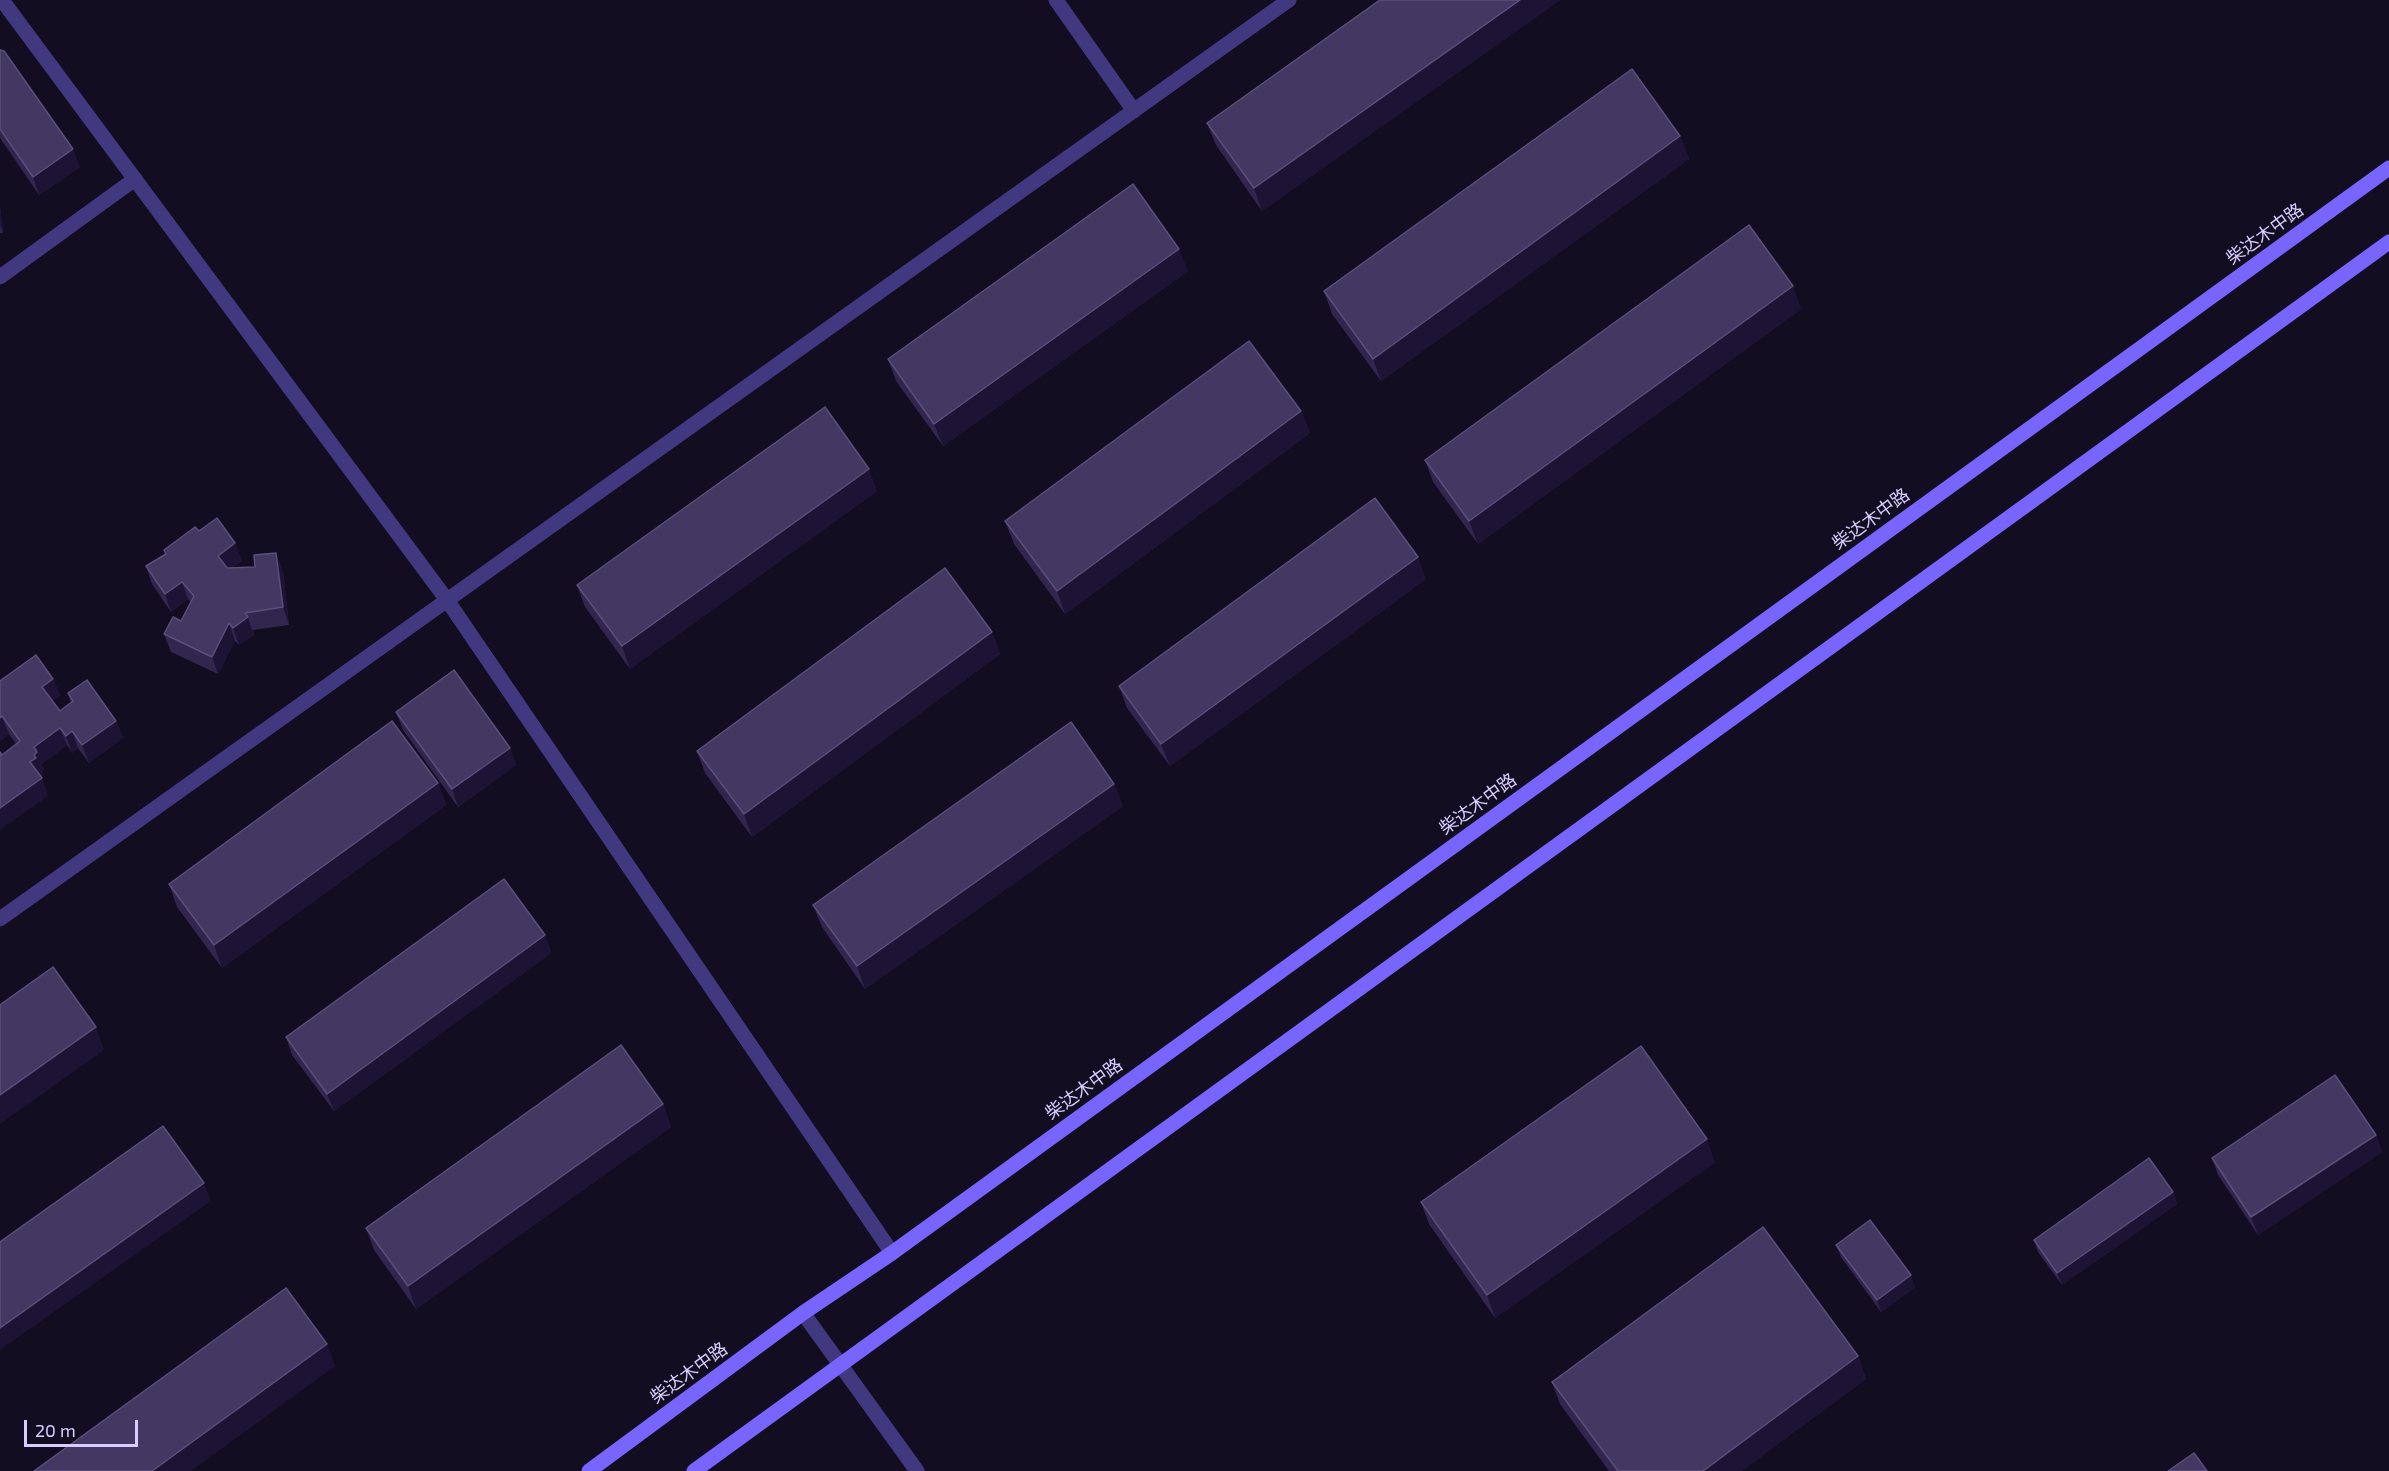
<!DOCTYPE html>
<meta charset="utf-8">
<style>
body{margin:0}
#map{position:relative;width:2389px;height:1471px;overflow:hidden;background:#120d21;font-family:"Exo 2",sans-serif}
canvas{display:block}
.scale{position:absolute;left:24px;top:1420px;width:114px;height:27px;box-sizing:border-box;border:3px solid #d8cdff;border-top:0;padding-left:8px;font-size:18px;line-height:21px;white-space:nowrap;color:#d8cdff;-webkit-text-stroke:4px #120d21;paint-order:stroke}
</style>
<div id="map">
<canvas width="2389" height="1471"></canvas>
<div class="scale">20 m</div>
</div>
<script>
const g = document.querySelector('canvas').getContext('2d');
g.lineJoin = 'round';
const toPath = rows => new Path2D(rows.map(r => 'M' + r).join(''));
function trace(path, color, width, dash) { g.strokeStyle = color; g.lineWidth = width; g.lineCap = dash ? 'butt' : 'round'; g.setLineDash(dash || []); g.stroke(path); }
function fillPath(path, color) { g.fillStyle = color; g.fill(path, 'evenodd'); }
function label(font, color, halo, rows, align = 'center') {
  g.font = font + ' "Exo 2","Noto Sans SC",sans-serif'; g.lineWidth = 6; g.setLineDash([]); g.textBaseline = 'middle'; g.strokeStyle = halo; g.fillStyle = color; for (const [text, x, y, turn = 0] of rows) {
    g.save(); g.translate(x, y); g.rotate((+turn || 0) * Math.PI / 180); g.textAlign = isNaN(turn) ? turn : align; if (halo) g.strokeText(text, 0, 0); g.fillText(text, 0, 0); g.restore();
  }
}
trace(toPath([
 [0,277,135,179]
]), '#423880', 15);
trace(toPath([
 [2,0,447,600,892,1253],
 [1056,0,1134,111],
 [0,919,1289,0],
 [803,1313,917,1471]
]), '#423880', 15);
trace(toPath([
 [589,1471,803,1313,892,1253,2389,168],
 [694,1471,2389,242]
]), '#7765fe', 15);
fillPath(toPath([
 [1380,0,1560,0,1262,211,1216,145,1207,123],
 [0,50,80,167,39,195,0,138],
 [1680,136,1689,159,1381,381,1332,314,1324,291],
 [0,206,3,233,0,233],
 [1188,271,943,446,896,381,888,359],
 [1801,309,1478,544,1433,482,1425,460],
 [1301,411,1310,433,1065,614,1014,544,1005,521],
 [877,491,630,669,585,607,577,585],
 [199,531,235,543,242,561,232,568,283,571,289,625,253,630,254,635,239,645,235,641,218,674,171,652,164,634,181,621,191,602,188,599,171,612,152,584,146,566,166,554],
 [1426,579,1170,766,1127,708,1119,686],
 [992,632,1000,654,752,837,705,773,697,751],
 [53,679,60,696,52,701,60,711,71,703,68,693,116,721,123,738,89,763,78,748,72,753,67,745,41,764,44,770,41,772,43,775,41,777,48,796,2,755,16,744,9,734,0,741,0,681],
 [396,712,510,748,516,765,458,807,403,730],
 [438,783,446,805,222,968,177,907,169,884],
 [1114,784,1123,806,865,989,822,927,813,905],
 [545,935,551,953,334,1111,292,1055,286,1037],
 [663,1104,671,1127,416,1309,374,1250,366,1228],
 [2376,1135,2382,1152,2258,1235,2218,1175,2212,1158],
 [1715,1162,1495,1318,1429,1224,1421,1202],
 [2173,1192,2177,1204,2062,1285,2038,1252,2034,1240],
 [1836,1245,1915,1287,1881,1312,1841,1257],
 [1858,1356,1866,1379,1741,1471,1609,1471,1560,1404,1552,1382]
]), '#32264f');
fillPath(toPath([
 [1520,0,1560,0,1262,211,1254,188],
 [1680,136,1689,159,1381,381,1373,359],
 [73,149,80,167,39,195,33,177],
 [0,206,3,233,0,225],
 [1179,249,1188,271,943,446,934,424],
 [1793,286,1801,309,1478,544,1469,521],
 [1301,411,1310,433,1065,614,1057,591],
 [869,469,877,491,630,669,622,646],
 [235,543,242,561,225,574,218,556],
 [276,553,283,571,289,625,283,607],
 [1418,557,1426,579,1170,766,1161,744],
 [182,582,188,599,171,612,165,594],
 [248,617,254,635,239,645,233,628],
 [229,623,235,641,218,674,212,657],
 [992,632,1000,654,752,837,744,814],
 [53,679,60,696,48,704,42,687],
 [2,716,9,734,0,741,0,718],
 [116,721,123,738,89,763,82,745],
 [60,728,67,745,41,764,44,770,41,772,43,775,37,780,30,762,34,755,34,747],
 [72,731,78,748,72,753,66,736],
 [510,748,516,765,458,807,452,789],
 [42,778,48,796,0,830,0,808],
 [438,783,446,805,222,968,214,945],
 [1114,784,1123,806,865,989,857,966],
 [545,935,551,953,334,1111,327,1094],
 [96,1027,104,1050,0,1124,0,1095],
 [663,1104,671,1127,416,1309,408,1286],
 [2376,1135,2382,1152,2258,1235,2251,1217],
 [1707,1139,1715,1162,1495,1318,1487,1295],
 [204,1183,211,1201,0,1350,0,1328],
 [2173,1192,2177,1204,2062,1285,2057,1273],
 [1911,1275,1915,1287,1881,1312,1877,1300],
 [327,1344,335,1366,191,1471,152,1471],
 [1858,1356,1866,1379,1741,1471,1703,1471]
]), '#1d1435');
const building = toPath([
 [1380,0,1520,0,1254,188,1207,123,1380,0],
 [0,50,4,51,73,149,33,177,0,129,0,50],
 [1632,69,1680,136,1373,359,1324,291,1632,69],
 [1133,184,1179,249,934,424,888,359,1133,184],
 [1749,225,1793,286,1469,521,1425,460,1749,225],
 [1249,341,1301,411,1057,591,1005,521,1249,341],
 [825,407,869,469,622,646,577,585,825,407],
 [1375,498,1418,557,1161,744,1119,686,1375,498],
 [217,518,235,543,218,556,227,568,255,567,254,555,276,553,283,607,245,613,248,617,233,628,229,623,212,657,164,634,173,617,181,621,194,596,182,582,165,594,146,566,166,554,164,550,195,527,199,531,217,518],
 [945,568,992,632,744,814,697,751,945,568],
 [36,655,53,679,42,687,60,711,73,701,68,693,87,680,116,721,82,745,72,731,66,736,60,728,34,747,37,752,34,755,36,758,30,762,42,778,0,808,0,752,2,755,20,741,2,716,0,718,0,681,36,655],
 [454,670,510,748,452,789,396,712,454,670],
 [392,721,438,783,214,945,169,884,392,721],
 [1071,722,1114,784,857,966,813,905,1071,722],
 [504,879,545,935,327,1094,286,1037,504,879],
 [53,967,96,1027,0,1095,0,1005,53,967],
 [621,1045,663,1104,408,1286,366,1228,621,1045],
 [1641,1046,1707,1139,1487,1295,1421,1202,1641,1046],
 [2335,1075,2376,1135,2251,1217,2212,1158,2335,1075],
 [163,1126,204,1183,0,1328,0,1242,163,1126],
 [2149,1158,2173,1192,2057,1273,2034,1240,2149,1158],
 [1870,1220,1911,1275,1877,1300,1836,1245,1870,1220],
 [1763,1227,1858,1356,1703,1471,1618,1471,1552,1382,1763,1227],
 [286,1288,327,1344,152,1471,34,1471,286,1288],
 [2194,1453,2207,1471,2168,1471,2194,1453]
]);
fillPath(building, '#433862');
trace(building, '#5b4f7b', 1.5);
label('18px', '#d8cdff', '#120d21', [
 ["柴达木中路",2265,234,-36],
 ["柴达木中路",1871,519,-36],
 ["柴达木中路",1478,804,-36],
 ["柴达木中路",1084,1089,-36],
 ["柴达木中路",689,1373,-36]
]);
</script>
